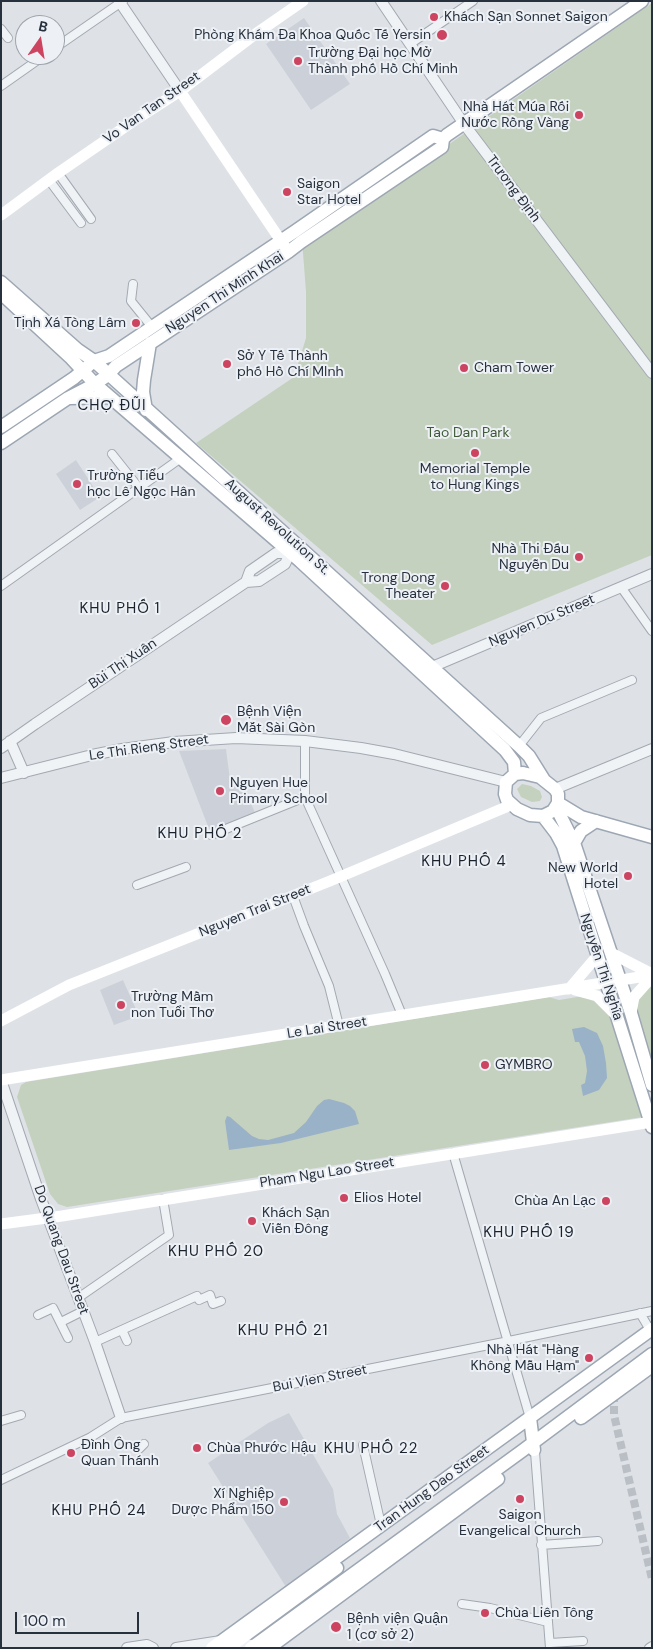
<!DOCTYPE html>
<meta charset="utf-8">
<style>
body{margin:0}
#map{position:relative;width:653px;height:1649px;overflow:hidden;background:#dee2e7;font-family:"DM Sans",sans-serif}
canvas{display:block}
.frame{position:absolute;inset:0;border:2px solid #27313e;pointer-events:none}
.north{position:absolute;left:15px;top:15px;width:50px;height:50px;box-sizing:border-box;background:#edf1f5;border:1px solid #9ea4ac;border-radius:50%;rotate:13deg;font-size:14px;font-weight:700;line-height:20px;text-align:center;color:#27313e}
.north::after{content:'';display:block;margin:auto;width:18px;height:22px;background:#cc4460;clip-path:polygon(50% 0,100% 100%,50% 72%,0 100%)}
.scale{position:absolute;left:15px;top:1612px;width:124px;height:22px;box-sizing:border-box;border:2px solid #27313e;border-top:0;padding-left:6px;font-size:15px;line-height:18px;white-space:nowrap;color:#27313e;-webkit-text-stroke:4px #edf1f5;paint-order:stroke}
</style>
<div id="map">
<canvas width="653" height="1649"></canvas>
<div class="frame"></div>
<div class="north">B</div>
<div class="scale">100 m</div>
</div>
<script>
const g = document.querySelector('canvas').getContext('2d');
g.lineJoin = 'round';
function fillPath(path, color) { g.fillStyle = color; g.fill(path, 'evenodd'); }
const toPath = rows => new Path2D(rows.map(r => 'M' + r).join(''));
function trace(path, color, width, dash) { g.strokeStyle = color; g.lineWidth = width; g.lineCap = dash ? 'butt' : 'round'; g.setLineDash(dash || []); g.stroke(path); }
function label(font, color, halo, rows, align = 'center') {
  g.font = font + ' "DM Sans",sans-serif'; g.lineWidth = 4; g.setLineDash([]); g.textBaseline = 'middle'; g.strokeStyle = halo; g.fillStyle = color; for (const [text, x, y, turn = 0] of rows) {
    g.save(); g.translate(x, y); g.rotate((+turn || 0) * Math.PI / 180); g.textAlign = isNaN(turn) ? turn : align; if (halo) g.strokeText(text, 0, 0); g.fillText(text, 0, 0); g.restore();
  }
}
fillPath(toPath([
 [304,18,350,84,311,110,266,44],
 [76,460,100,497,80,510,56,474],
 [226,749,231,787,243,785,256,815,221,829,209,829,179,751],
 [123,980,139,1016,114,1025,100,990],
 [289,1413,333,1489,337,1514,350,1538,286,1587,208,1463,268,1423]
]), '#ccd1d9');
fillPath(toPath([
 [652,3,652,555,432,645,196,443,294,377,306,338,306,292,302,240,445,147],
 [522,784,531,786,540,791,542,797,540,801,532,802,521,797,517,789],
 [652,981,652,1063,635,1007,636,1002],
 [583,996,588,996,609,1011,643,1117,67,1207,58,1204,50,1194,17,1097,21,1085,26,1082,549,997,559,1000]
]), '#c5d1bf');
fillPath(toPath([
 [584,1027,597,1033,603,1046,606,1063,607,1078,599,1090,583,1096,581,1085,585,1083,587,1071,585,1056,579,1042,575,1042,572,1029],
 [329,1099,344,1103,350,1106,355,1111,359,1124,281,1143,229,1150,225,1121,227,1116,230,1117,252,1136,259,1139,268,1140,294,1133,306,1122,317,1106,324,1100]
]), '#99b2c7');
trace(toPath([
 [614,1394,614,1415,652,1579]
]), '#b9bfc5', 8, [8, 4]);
const minor = toPath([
 [1,29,8,38],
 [410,44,473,1],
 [55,48,123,1],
 [1,86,45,55],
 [58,173,91,219],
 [49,180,81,223],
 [133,284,131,301,152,327],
 [112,454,139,488],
 [1,586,181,458],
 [621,587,652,631],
 [305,741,305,797,385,974,402,1015],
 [519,746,541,718,632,680],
 [211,835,305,797],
 [137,885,186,867],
 [293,896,304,926,329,986,339,1026],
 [453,1153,530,1418],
 [78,1298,169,1235,163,1199],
 [640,1313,650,1330],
 [38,1315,53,1308,68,1338],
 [61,1322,83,1311],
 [122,1330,127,1341],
 [95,1342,197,1296,199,1300,210,1295,213,1304,221,1301],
 [1,1421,21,1415],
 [363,1445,381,1525],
 [139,1449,144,1444],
 [535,1452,550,1648],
 [1,1480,91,1437,121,1418,509,1341,652,1311],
 [541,1545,598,1541],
 [462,1604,490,1608,548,1622],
 [550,1643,583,1641],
 [649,1648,652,1646]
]);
const tertiary = toPath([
 [119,1,180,91],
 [381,1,464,124,652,373],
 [246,582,250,571,276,553,290,553],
 [432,667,652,574],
 [10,741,24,773],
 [1,748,35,724,246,582,259,581,285,564,290,553,294,548],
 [1,778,92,755,122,749,174,742,236,738,305,741,361,748,394,754,506,782],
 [555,789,652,749],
 [1,1080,41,1199,95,1342,121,1418],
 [127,1648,147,1645,153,1648],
 [176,1648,221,1641,259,1646]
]);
const primary = toPath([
 [1,282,78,350,94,361,519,746,529,756,544,780],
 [3,295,70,357,95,384,300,561,505,750,514,762,515,774],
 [70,398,110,397],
 [146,410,143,392,144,380,150,343],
 [1,427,74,378,94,361,109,356,294,232,433,136,443,139],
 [1,443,68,398,95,384,108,375,116,366,288,252,301,242,442,147,443,139,447,135,642,1],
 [523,773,540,777,555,789,558,794,558,803,553,811,543,816,530,815,517,809,507,800,505,794,506,782,515,774,523,773],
 [558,803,581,817,652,837],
 [556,807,574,843,631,1013,652,1085],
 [543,816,556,833,563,846,652,1127],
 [574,843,581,831,596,821],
 [530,1418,534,1450],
 [581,1418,652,1366],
 [212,1648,652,1329],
 [228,1648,337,1568],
 [251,1648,522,1451,652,1354],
 [269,1648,498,1479]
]);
trace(minor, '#a3a9b1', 10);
trace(tertiary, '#a3a9b1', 12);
trace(primary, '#9da7b3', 15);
trace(minor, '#f0f3f6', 8);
trace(tertiary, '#f0f3f6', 10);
trace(toPath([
 [180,91,285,247],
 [1,215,58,173,138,118,180,91,254,35,303,1],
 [611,953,652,974],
 [569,989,598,955],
 [575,990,597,996,616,1015],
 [631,1013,634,997,652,977],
 [1,1021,69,985,330,881,511,805],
 [1,1080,652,975],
 [1,1224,62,1216,652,1122]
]), '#fff', 11);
trace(primary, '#fff', 12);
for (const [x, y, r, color] of [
 [434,17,5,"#cc4460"],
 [442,35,6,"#cc4460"],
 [298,61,5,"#cc4460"],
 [579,115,5,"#cc4460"],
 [287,192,5,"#cc4460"],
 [136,323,5,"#cc4460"],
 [227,364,5,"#cc4460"],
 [464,368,5,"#cc4460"],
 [475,453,5,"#cc4460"],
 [77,484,5,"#cc4460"],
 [579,557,5,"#cc4460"],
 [445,586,5,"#cc4460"],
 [226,720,6,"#cc4460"],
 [220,791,5,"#cc4460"],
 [628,876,5,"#cc4460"],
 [121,1005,5,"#cc4460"],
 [485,1065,5,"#cc4460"],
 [344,1198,5,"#cc4460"],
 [606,1201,5,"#cc4460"],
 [252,1221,5,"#cc4460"],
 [589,1358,5,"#cc4460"],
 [197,1448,5,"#cc4460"],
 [71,1453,5,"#cc4460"],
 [520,1499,5,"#cc4460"],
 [284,1502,5,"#cc4460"],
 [485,1613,5,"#cc4460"],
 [336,1627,6,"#cc4460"]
]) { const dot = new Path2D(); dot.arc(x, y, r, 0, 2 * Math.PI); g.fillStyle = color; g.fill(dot); trace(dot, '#edf1f5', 2); }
label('14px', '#27313e', '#edf1f5', [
 ["Khách Sạn Sonnet Saigon",444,17],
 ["Phòng Khám Đa Khoa Quốc Tế Yersin",431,35,"right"],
 ["Trường Đại học Mở",308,53],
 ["Thành phố Hồ Chí Minh",308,69],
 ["Nhà Hát Múa Rối",569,107,"right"],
 ["Nước Rồng Vàng",569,123,"right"],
 ["Saigon",297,184],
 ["Star Hotel",297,200],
 ["Tịnh Xá Tòng Lâm",126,323,"right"],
 ["Sở Y Tế Thành",237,356],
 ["phố Hồ Chí MInh",237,372],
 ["Cham Tower",474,368],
 ["Memorial Temple",475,469,"center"],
 ["to Hung Kings",475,485,"center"],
 ["Trường Tiểu",87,476],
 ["học Lê Ngọc Hân",87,492],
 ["Nhà Thi Đấu",569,549,"right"],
 ["Nguyễn Du",569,565,"right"],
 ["Trong Dong",435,578,"right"],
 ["Theater",435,594,"right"],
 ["Bệnh Viện",237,712],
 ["Mắt Sài Gòn",237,728],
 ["Nguyen Hue",230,783],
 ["Primary School",230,799],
 ["New World",618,868,"right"],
 ["Hotel",618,884,"right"],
 ["Trường Mầm",131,997],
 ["non Tuổi Thơ",131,1013],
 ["GYMBRO",495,1065],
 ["Elios Hotel",354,1198],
 ["Chùa An Lạc",596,1201,"right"],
 ["Khách Sạn",262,1213],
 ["Viễn Đông",262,1229],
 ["Nhà Hát \"Hàng",579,1350,"right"],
 ["Không Mẫu Hạm\"",579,1366,"right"],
 ["Đình Ông",81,1445],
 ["Quan Thánh",81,1461],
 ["Chùa Phước Hậu",207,1448],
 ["Xí Nghiệp",274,1494,"right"],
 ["Dược Phẩm 150",274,1510,"right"],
 ["Saigon",520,1515,"center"],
 ["Evangelical Church",520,1531,"center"],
 ["Chùa Liên Tông",495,1613],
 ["Bệnh viện Quận",347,1619],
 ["1 (cơ sở 2)",347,1635]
], 'left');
label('14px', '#27313e', '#edf1f5', [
 ["Vo Van Tan Street",152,108,-35],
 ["Trương Định",513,189,53],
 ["Nguyen Thi Minh Khai",225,293,-33],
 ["August Revolution St.",277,527,42],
 ["Nguyen Du Street",542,621,-23],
 ["Bùi Thị Xuân",123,664,-34],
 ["Le Thi Rieng Street",149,748,-8],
 ["Nguyen Trai Street",255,911,-22],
 ["Nguyễn Thị Nghĩa",601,967,72],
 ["Le Lai Street",327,1028,-9],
 ["Pham Ngu Lao Street",327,1173,-9],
 ["Do Quang Dau Street",61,1250,70],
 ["Bui Vien Street",320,1379,-11],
 ["Tran Hung Dao Street",432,1489,-36]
]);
label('14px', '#3e5935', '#edf1f5', [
 ["Tao Dan Park",468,433]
]);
g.letterSpacing = '1px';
label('15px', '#1a222e', '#edf1f5', [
 ["CHỢ ĐŨI",112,406],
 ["KHU PHỐ 1",120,609],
 ["KHU PHỐ 2",200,834],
 ["KHU PHỐ 4",464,862],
 ["KHU PHỐ 19",529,1233],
 ["KHU PHỐ 20",216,1252],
 ["KHU PHỐ 21",283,1331],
 ["KHU PHỐ 22",371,1449],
 ["KHU PHỐ 24",99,1511]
]);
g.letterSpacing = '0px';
</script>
